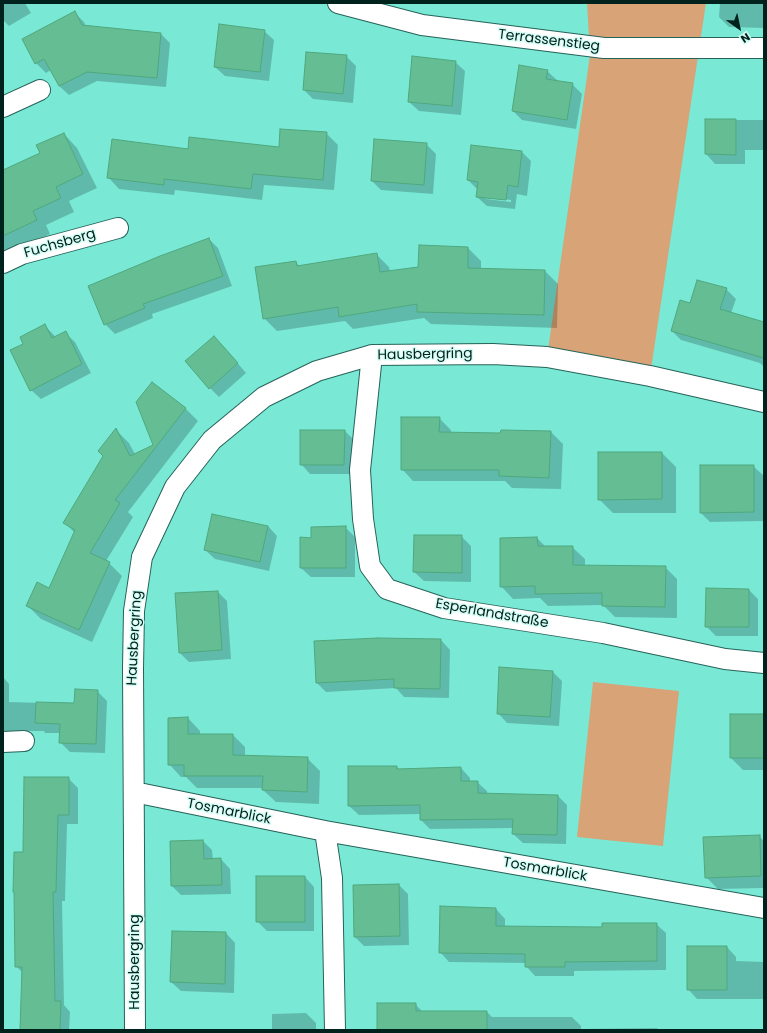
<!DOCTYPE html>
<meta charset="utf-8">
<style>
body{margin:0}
#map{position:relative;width:767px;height:1033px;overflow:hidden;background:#79e9d6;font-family:Poppins,sans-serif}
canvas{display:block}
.frame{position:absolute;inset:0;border:4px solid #00221d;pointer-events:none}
.north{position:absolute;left:719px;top:8px;width:40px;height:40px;-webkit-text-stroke:3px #d5fdf5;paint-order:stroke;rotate:147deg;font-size:11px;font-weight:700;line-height:16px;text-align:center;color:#00221d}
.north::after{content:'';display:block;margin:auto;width:14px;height:18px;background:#00221d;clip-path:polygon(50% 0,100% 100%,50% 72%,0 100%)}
</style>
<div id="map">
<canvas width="767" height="1033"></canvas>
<div class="frame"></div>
<div class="north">N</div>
</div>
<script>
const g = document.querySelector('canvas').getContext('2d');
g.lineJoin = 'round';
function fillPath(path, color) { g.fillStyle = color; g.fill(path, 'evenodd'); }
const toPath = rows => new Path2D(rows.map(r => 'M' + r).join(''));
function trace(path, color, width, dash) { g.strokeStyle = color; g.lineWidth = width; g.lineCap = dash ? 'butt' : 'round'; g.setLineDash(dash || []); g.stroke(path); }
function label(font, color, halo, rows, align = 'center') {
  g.font = font + ' Poppins,sans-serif'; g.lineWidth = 3; g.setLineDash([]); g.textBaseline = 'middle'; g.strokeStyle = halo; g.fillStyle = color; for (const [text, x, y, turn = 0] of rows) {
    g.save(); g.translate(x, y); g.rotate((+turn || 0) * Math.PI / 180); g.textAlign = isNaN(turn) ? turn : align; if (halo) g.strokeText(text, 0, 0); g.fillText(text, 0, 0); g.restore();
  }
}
fillPath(toPath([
 [587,3,706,3,650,376,547,357,590,55],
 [593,682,679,691,663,846,577,837]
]), '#d7a377');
fillPath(toPath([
 [3,3,25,3,31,13,9,26,3,20],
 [720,3,764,3,764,28,729,27,719,17],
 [74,12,84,22,86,27,161,34,170,43,166,87,97,81,69,95,59,86,51,70,46,73,36,63],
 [264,31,274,40,269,81,225,76,215,67],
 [346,56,356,66,353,103,313,99,304,90],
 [455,62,465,71,461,115,419,111,409,102],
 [547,71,557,80,556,82,572,84,582,94,576,129,522,120,513,111],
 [706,120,764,120,764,150,745,150,745,164,715,164,706,154],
 [326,133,338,145,334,190,264,185,262,200,175,190,174,195,119,189,108,177,189,150,279,148],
 [64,134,77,148,97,188,69,201,74,212,46,225,50,234,3,257,3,171,41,153],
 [426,144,436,154,433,194,381,190,372,181],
 [522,152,531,161,527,196,517,194,515,209,487,206,477,197,478,190,468,180],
 [486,197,511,200,511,202,486,199],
 [209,239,218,248,232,286,152,314,153,318,115,334,105,324],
 [468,248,481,261,481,270,545,271,558,284,557,328,431,324,424,318,353,329,345,321,277,331,264,318,296,262,300,267,376,254,389,267,390,272,419,268],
 [726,289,736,299,731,313,764,323,764,367,760,363,681,340,672,331],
 [45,326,54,335,56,338,65,333,75,342,91,373,41,399,31,390,25,344],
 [223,346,246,373,219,397,210,388],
 [185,408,198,421,128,512,133,517,106,561,109,563,122,576,92,642,41,619,28,606,50,589,75,533,65,523,104,456,116,430,129,443,135,454,154,445],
 [439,418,451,430,451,433,501,434,551,432,563,444,561,489,512,488,505,481,413,481,402,469],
 [345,431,354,440,354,474,310,474,301,464],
 [662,453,676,467,676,513,613,513,599,499],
 [753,466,763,475,763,521,710,522,701,513],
 [268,526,277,536,269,571,215,559,205,550],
 [345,527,355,537,355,577,311,577,301,568],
 [461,536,471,546,471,582,424,581,414,572],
 [537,538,546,547,572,547,585,559,585,566,665,567,677,579,677,618,615,617,603,605,548,606,540,598,513,599,501,586],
 [749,590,758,599,758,636,716,636,706,626],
 [218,592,227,601,231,659,189,662,180,653],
 [441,640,450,650,449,698,404,697,396,688,326,692,317,683],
 [553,672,562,681,559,726,507,723,498,713],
 [3,677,9,684,9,702,75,704,97,691,107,701,105,753,70,752,60,742,61,733,45,733,44,731,3,731],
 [764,715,764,770,743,770,731,758],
 [188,718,200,731,200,735,233,735,245,747,245,756,307,758,320,771,319,804,276,802,263,790,263,788,197,788,186,777,181,777,169,764],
 [397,767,400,770,461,768,470,778,470,782,477,782,487,791,487,795,558,796,567,805,566,844,523,843,513,834,513,828,430,829,421,820,421,814,359,815,349,806],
 [68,778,78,788,78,824,67,824,65,901,62,901,64,1005,70,1012,69,1030,21,1030,23,973,16,966,24,853],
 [759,836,764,841,764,888,718,889,706,877],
 [203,841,212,850,213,860,221,859,230,869,231,894,181,895,172,886],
 [305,877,314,887,314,931,267,931,257,921],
 [399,885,408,894,409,945,364,946,355,937],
 [496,909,505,919,505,927,603,928,656,924,666,933,666,970,574,971,574,976,535,976,526,966,526,963,449,962,440,952],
 [226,933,235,943,234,993,181,991,171,982],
 [727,947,736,957,736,961,764,962,764,999,697,999,688,989],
 [415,1004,423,1012,487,1012,492,1017,572,1017,581,1026,581,1029,657,1028,658,1030,378,1030],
 [306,1013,316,1023,316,1030,272,1030,272,1014]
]), '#0003');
const building = toPath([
 [75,11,82,25,161,33,157,78,87,72,59,86,44,59,35,64,22,39,75,11],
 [219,24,265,30,260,72,214,67,219,24],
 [306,52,347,55,343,94,303,90,306,52],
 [412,56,456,61,452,106,408,102,412,56],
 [519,65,548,70,546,79,573,83,567,120,512,111,519,65],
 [705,119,736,119,736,155,705,154,705,119],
 [280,129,327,132,323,180,253,174,251,189,164,179,164,185,107,178,112,139,188,149,189,137,279,147,280,129],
 [64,133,83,174,56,187,61,198,33,211,37,220,3,236,3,170,40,153,36,145,64,133],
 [374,139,427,143,424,185,371,181,374,139],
 [471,145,522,151,518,187,508,185,506,200,476,197,478,182,467,180,471,145],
 [209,238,223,276,143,304,145,308,104,325,88,286,160,256,209,238],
 [419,245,468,247,468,268,545,270,544,315,417,312,417,304,339,317,338,307,263,319,255,267,296,261,297,266,377,253,380,272,418,267,419,245],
 [697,280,727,288,720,309,764,322,764,358,671,331,680,300,690,303,697,280],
 [45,324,52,338,66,331,82,364,30,391,10,350,23,344,20,337,45,324],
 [214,336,238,363,209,389,185,361,214,336],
 [152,382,186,408,115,500,120,503,90,553,110,562,79,630,26,606,37,582,49,588,75,530,63,523,103,456,98,451,116,428,130,456,153,445,136,402,152,382],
 [401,417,440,417,439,432,500,433,501,430,551,431,549,478,499,476,499,470,401,470,401,417],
 [300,430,345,430,344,465,300,465,300,430],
 [598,452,662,452,662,499,598,500,598,452],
 [700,465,754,465,754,512,700,513,700,465],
 [212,514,268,526,260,562,204,550,212,514],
 [346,526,346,568,300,568,300,537,311,538,311,527,346,526],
 [414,535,462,535,462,573,413,572,414,535],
 [537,537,538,546,573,546,573,565,666,566,665,607,602,606,602,593,535,594,535,586,500,587,500,538,537,537],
 [706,588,749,589,749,627,705,627,706,588],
 [218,591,222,650,179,653,175,593,218,591],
 [378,638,441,639,440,689,394,688,394,679,316,683,314,641,378,638],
 [499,667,553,671,550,717,497,714,499,667],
 [75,689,98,690,96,744,59,743,60,724,35,723,36,702,74,703,75,689],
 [730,714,764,714,764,758,730,758,730,714],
 [188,717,188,734,233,734,233,755,308,757,307,792,262,790,263,776,184,776,184,765,168,765,168,718,188,717],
 [348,766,397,766,397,769,461,767,461,781,478,781,478,793,558,795,557,835,512,834,513,819,420,820,420,805,348,806,348,766],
 [24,777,69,777,69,815,58,815,56,892,53,892,55,1001,61,1001,60,1030,20,1030,22,967,15,967,14,892,13,892,14,852,23,852,24,777],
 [760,835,761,876,705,878,703,837,760,835],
 [203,840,204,859,221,858,222,885,171,886,170,841,203,840],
 [256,876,305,876,305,922,256,922,256,876],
 [399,884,400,936,354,937,353,885,399,884],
 [440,906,496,908,496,926,602,927,602,923,657,923,657,961,565,962,565,967,525,967,525,954,439,953,440,906],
 [172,931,226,932,225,984,170,982,172,931],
 [687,946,727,946,727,990,687,990,687,946],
 [377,1003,416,1003,416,1011,487,1011,487,1030,377,1030,377,1003]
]);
fillPath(building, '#65be93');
trace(building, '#4ea77e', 1);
const minor = toPath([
 [338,3,422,25,604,48,764,48],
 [3,107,40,90],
 [3,263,22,254,118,228],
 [372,355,360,470,363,519,370,566,387,589,444,608,603,633,725,659,764,663],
 [3,742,24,741],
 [134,792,325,831,332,878,335,1030],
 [325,831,764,908],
 [135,1030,133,668,134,611,142,557,175,487,212,440,264,397,317,371,372,355,493,354,547,357,650,376,764,402]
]);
trace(minor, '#266359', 22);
trace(minor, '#fff', 20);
label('14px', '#00221d', '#d5fdf5', [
 ["Terrassenstieg",549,41,7],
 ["Fuchsberg",60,244,-16],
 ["Hausbergring",425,355,-1],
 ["Esperlandstraße",492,614,10],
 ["Hausbergring",135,638,-87],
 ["Tosmarblick",229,812,11],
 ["Tosmarblick",545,870,10],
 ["Hausbergring",135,962,-90]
]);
</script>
